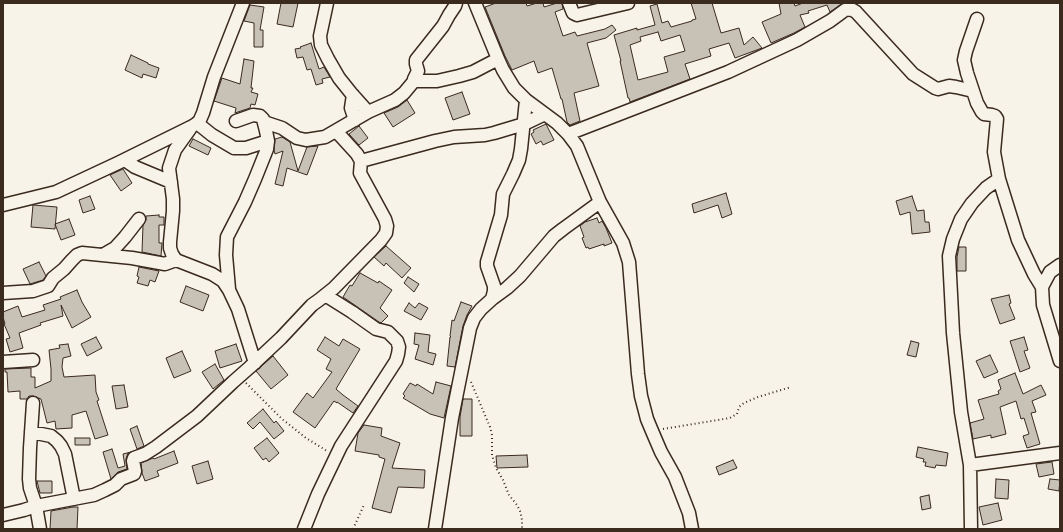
<!DOCTYPE html>
<style>
body{margin:0}
#map{position:relative;width:1063px;height:532px;overflow:hidden;background:#f7f3e8;font-family:Sriracha,sans-serif}
canvas{display:block}
.frame{position:absolute;inset:0;border:4px solid #3b2a1e;pointer-events:none}
</style>
<div id="map">
<canvas width="1063" height="532"></canvas>
<div class="frame"></div>
</div>
<script>
const g = document.querySelector('canvas').getContext('2d');
g.lineJoin = 'round';
function fillPath(path, color) { g.fillStyle = color; g.fill(path, 'evenodd'); }
const toPath = rows => new Path2D(rows.map(r => 'M' + r).join(''));
function trace(path, color, width, dash) { g.strokeStyle = color; g.lineWidth = width; g.lineCap = dash ? 'butt' : 'round'; g.setLineDash(dash || []); g.stroke(path); }
const building = toPath([
 [281,3,298,3,293,27,277,24,281,3],
 [496,3,526,3,527,6,537,3,543,3,544,7,557,3,562,3,563,9,555,12,563,36,575,32,577,36,605,29,612,25,616,30,606,38,587,43,599,86,574,93,580,121,570,125,567,122,562,99,561,99,552,68,538,73,534,61,512,70,505,56,485,7,496,3],
 [691,3,712,3,721,33,739,28,744,45,753,37,762,48,735,58,729,43,709,49,711,56,685,64,690,79,630,102,629,98,628,98,620,61,621,61,614,35,637,28,637,30,655,25,650,6,657,4,662,23,668,21,671,27,692,21,692,20,696,19,691,3],
 [658,32,661,41,680,35,685,51,664,57,668,72,638,80,630,45,641,41,640,37,658,32],
 [779,3,794,3,795,6,803,3,843,3,830,12,827,5,808,11,809,13,800,15,805,27,794,33,771,43,762,22,781,14,779,3],
 [250,5,264,7,260,30,263,30,263,47,254,47,254,23,244,21,250,5],
 [311,43,319,69,324,67,330,77,322,79,323,83,316,85,311,69,307,70,303,57,297,58,295,49,301,48,300,47,311,43],
 [131,55,148,63,148,64,159,68,156,78,143,74,142,78,125,70,131,55],
 [244,59,254,61,251,88,253,88,251,92,258,94,255,105,251,104,250,108,235,113,236,108,214,101,222,78,240,84,244,59],
 [462,92,470,114,453,120,445,98,462,92],
 [407,100,415,113,393,127,384,113,398,107,407,100],
 [546,124,554,140,543,145,541,141,536,144,531,134,534,132,533,130,546,124],
 [359,126,368,138,359,145,349,134,359,126],
 [282,137,290,142,298,171,307,147,318,146,307,175,287,168,283,186,275,184,283,151,275,154,274,150,275,139,282,137],
 [193,139,211,148,208,155,189,146,193,139],
 [123,169,132,183,121,191,110,175,123,169],
 [726,193,732,214,722,218,718,205,694,213,692,204,726,193],
 [90,196,95,209,83,213,79,200,90,196],
 [912,196,917,211,924,210,925,222,929,222,930,232,912,234,910,212,900,215,896,201,912,196],
 [33,205,57,207,55,229,31,227,33,205],
 [159,215,159,217,164,217,164,225,159,225,159,243,162,243,161,256,142,252,143,225,146,220,146,216,159,215],
 [597,218,599,223,602,221,606,228,612,243,604,246,604,244,589,249,588,247,586,248,582,238,584,237,580,226,585,222,597,218],
 [69,219,75,235,61,240,55,224,69,219],
 [386,246,411,268,402,278,386,263,384,266,374,257,386,246],
 [959,247,966,247,966,271,957,271,957,257,959,247],
 [39,262,46,276,43,280,30,284,23,269,39,262],
 [139,267,159,271,155,282,150,280,148,286,137,283,139,277,137,276,139,267],
 [360,273,378,283,379,281,392,290,380,308,388,316,381,323,379,322,343,297,350,285,352,286,360,273],
 [408,277,419,284,414,292,404,283,408,277],
 [186,286,209,295,203,311,180,302,186,286],
 [77,290,82,302,91,317,72,328,61,305,63,316,40,323,41,325,19,333,23,348,10,352,6,339,10,338,4,324,5,324,3,317,3,312,18,306,22,317,45,310,43,305,61,299,60,297,77,290],
 [1009,295,1011,303,1009,304,1015,319,1000,324,991,299,1009,295],
 [461,302,472,306,467,315,463,326,455,367,447,366,450,337,451,337,450,336,452,320,454,321,461,302],
 [409,303,415,308,419,303,428,308,421,320,404,311,409,303],
 [415,333,430,335,428,352,436,354,433,365,415,359,419,345,414,344,415,333],
 [96,337,102,348,87,356,81,344,96,337],
 [325,337,339,346,343,339,360,349,336,389,343,395,358,406,353,413,337,402,337,403,334,401,315,428,293,412,307,393,313,398,332,372,326,369,331,359,317,350,325,337],
 [1024,337,1028,350,1024,351,1030,368,1020,372,1010,341,1024,337],
 [911,341,919,343,916,357,907,355,911,341],
 [68,344,71,356,63,358,62,367,64,377,95,375,96,392,99,400,97,401,108,435,95,439,86,411,72,415,72,428,56,429,55,421,47,423,41,399,33,396,29,396,27,399,20,399,20,391,8,392,7,372,5,372,5,369,31,368,31,377,35,377,35,388,51,381,51,369,49,350,60,348,59,345,68,344],
 [236,344,242,361,220,368,215,351,236,344],
 [182,351,191,371,174,378,166,358,182,351],
 [990,355,998,372,984,378,976,361,990,355],
 [273,356,288,375,271,389,256,371,273,356],
 [215,364,224,380,213,389,202,372,215,364],
 [1015,373,1023,394,1041,385,1046,395,1032,401,1036,412,1031,413,1040,444,1027,448,1023,436,1029,434,1024,418,1021,419,1016,401,1000,407,1006,434,991,438,991,435,973,439,970,423,984,419,978,400,999,394,998,391,1001,389,998,380,1015,373],
 [436,382,451,386,444,418,430,414,403,398,405,396,403,394,410,383,416,386,417,384,433,394,436,382],
 [124,385,128,407,116,409,112,386,124,385],
 [463,399,472,399,472,436,460,436,460,417,463,399],
 [263,409,274,423,276,421,284,431,274,439,260,422,253,429,247,423,263,409],
 [364,425,382,428,381,436,400,443,392,468,425,470,424,488,398,487,391,513,372,508,385,459,379,457,379,455,355,451,358,433,364,425],
 [137,426,144,446,137,449,130,429,137,426],
 [75,438,90,438,90,445,75,445,75,438],
 [267,438,279,453,269,462,266,458,263,460,254,448,267,438],
 [918,447,948,453,946,466,936,465,935,468,925,466,926,462,923,462,924,459,916,457,918,447],
 [112,449,118,468,125,466,123,454,131,452,128,453,126,459,127,469,118,472,111,479,103,452,112,449],
 [174,451,178,463,157,471,159,476,145,481,142,473,141,463,153,458,154,459,174,451],
 [527,455,528,467,497,468,496,456,527,455],
 [733,460,737,468,719,475,716,467,733,460],
 [208,461,213,479,197,484,192,466,208,461],
 [1052,462,1054,474,1039,477,1036,464,1052,462],
 [996,479,1009,480,1008,499,995,498,996,479],
 [1050,479,1060,480,1059,491,1048,489,1050,479],
 [37,481,52,481,52,493,40,493,37,481],
 [929,495,931,508,922,510,920,497,929,495],
 [998,503,1002,520,983,525,979,507,998,503],
 [73,507,78,507,77,529,50,529,51,511,73,507]
]);
fillPath(building, '#c8c1b6');
trace(building, '#3b2a1e', 1);
const street = toPath([
 [327,3,320,36,321,45,328,59,339,78,351,93,368,112],
 [475,3,498,59,503,70,514,88,526,100,557,123,568,134,577,146,600,202,623,243,629,262,638,374,641,396,647,419,652,431,661,452,675,477,689,513,692,529],
 [569,3,573,13,577,15,628,3],
 [977,19,966,51,964,60,967,73,977,103,982,112,984,114,992,115,995,116,997,119,994,152,999,179,1018,240,1034,274,1042,287],
 [414,81,414,79,418,71,416,64,416,60,443,26,449,15,455,6,456,3],
 [353,95,351,108,355,120],
 [264,122,282,128,297,138,306,140,325,137,368,112,395,100,404,93,414,81,437,81,459,76,473,72,498,59],
 [197,123,212,135,234,148,246,148,268,141],
 [568,134,728,72,797,40,830,21,845,10,851,9,856,12,913,74,935,88,938,89,949,86,956,87,973,91],
 [125,160,135,167,171,182],
 [361,161,435,141,454,137,485,135,494,133,524,124,545,114],
 [3,205,56,192,118,163,191,127,199,122,203,113,214,77,243,3],
 [103,255,115,248,125,237,139,219],
 [176,260,172,254,170,248,170,242,173,211,173,199,169,168,175,150,190,129],
 [1060,265,1050,272,1042,287,1043,305,1060,361],
 [229,289,226,255,227,237,245,202,255,179,267,149,268,141,266,131,263,119,260,116,253,115,236,121],
 [3,293,33,291,48,286,53,278,64,269,72,260,77,255,82,253,132,258,165,264,176,260,212,274,223,281,229,290,238,309,255,363],
 [492,299,494,291,494,286,487,266,487,262,501,215,503,194,513,174,519,160,521,149,526,100],
 [3,362,33,360],
 [33,403,30,448,29,479,30,488,36,506,40,529],
 [31,432,51,436,57,441,61,446,65,454,74,499],
 [970,465,1060,453],
 [3,515,24,510,36,506,94,495,105,490,115,485,121,479,134,474,135,471,133,461,134,458,145,454,156,447,197,416,233,382,250,367,281,338,312,305,319,300,334,288,381,240,386,233,387,226,385,219,360,173,361,161,357,154,336,131],
 [304,529,318,494,341,446,396,361,398,354,399,347,397,341,388,332,376,329,352,312,325,295],
 [435,529,452,418,470,328,474,318,481,309,492,299,507,288,520,276,554,236,563,229,600,202],
 [971,529,970,465,961,412,953,333,949,256,953,239,961,219,972,203,986,188,999,179]
]);
trace(street, '#3b2a1e', 15);
trace(toPath([
 [471,382,482,408,490,427,492,435,492,455,496,468,503,480,509,495,517,505,520,511,522,520,522,529],
 [246,383,282,419,306,438,327,451],
 [663,429,730,418,737,414,739,407,744,403,758,397,791,387],
 [353,529,364,505]
]), '#3b2a1e', 2, [1, 3]);
trace(street, '#f7f3e8', 12);
</script>
